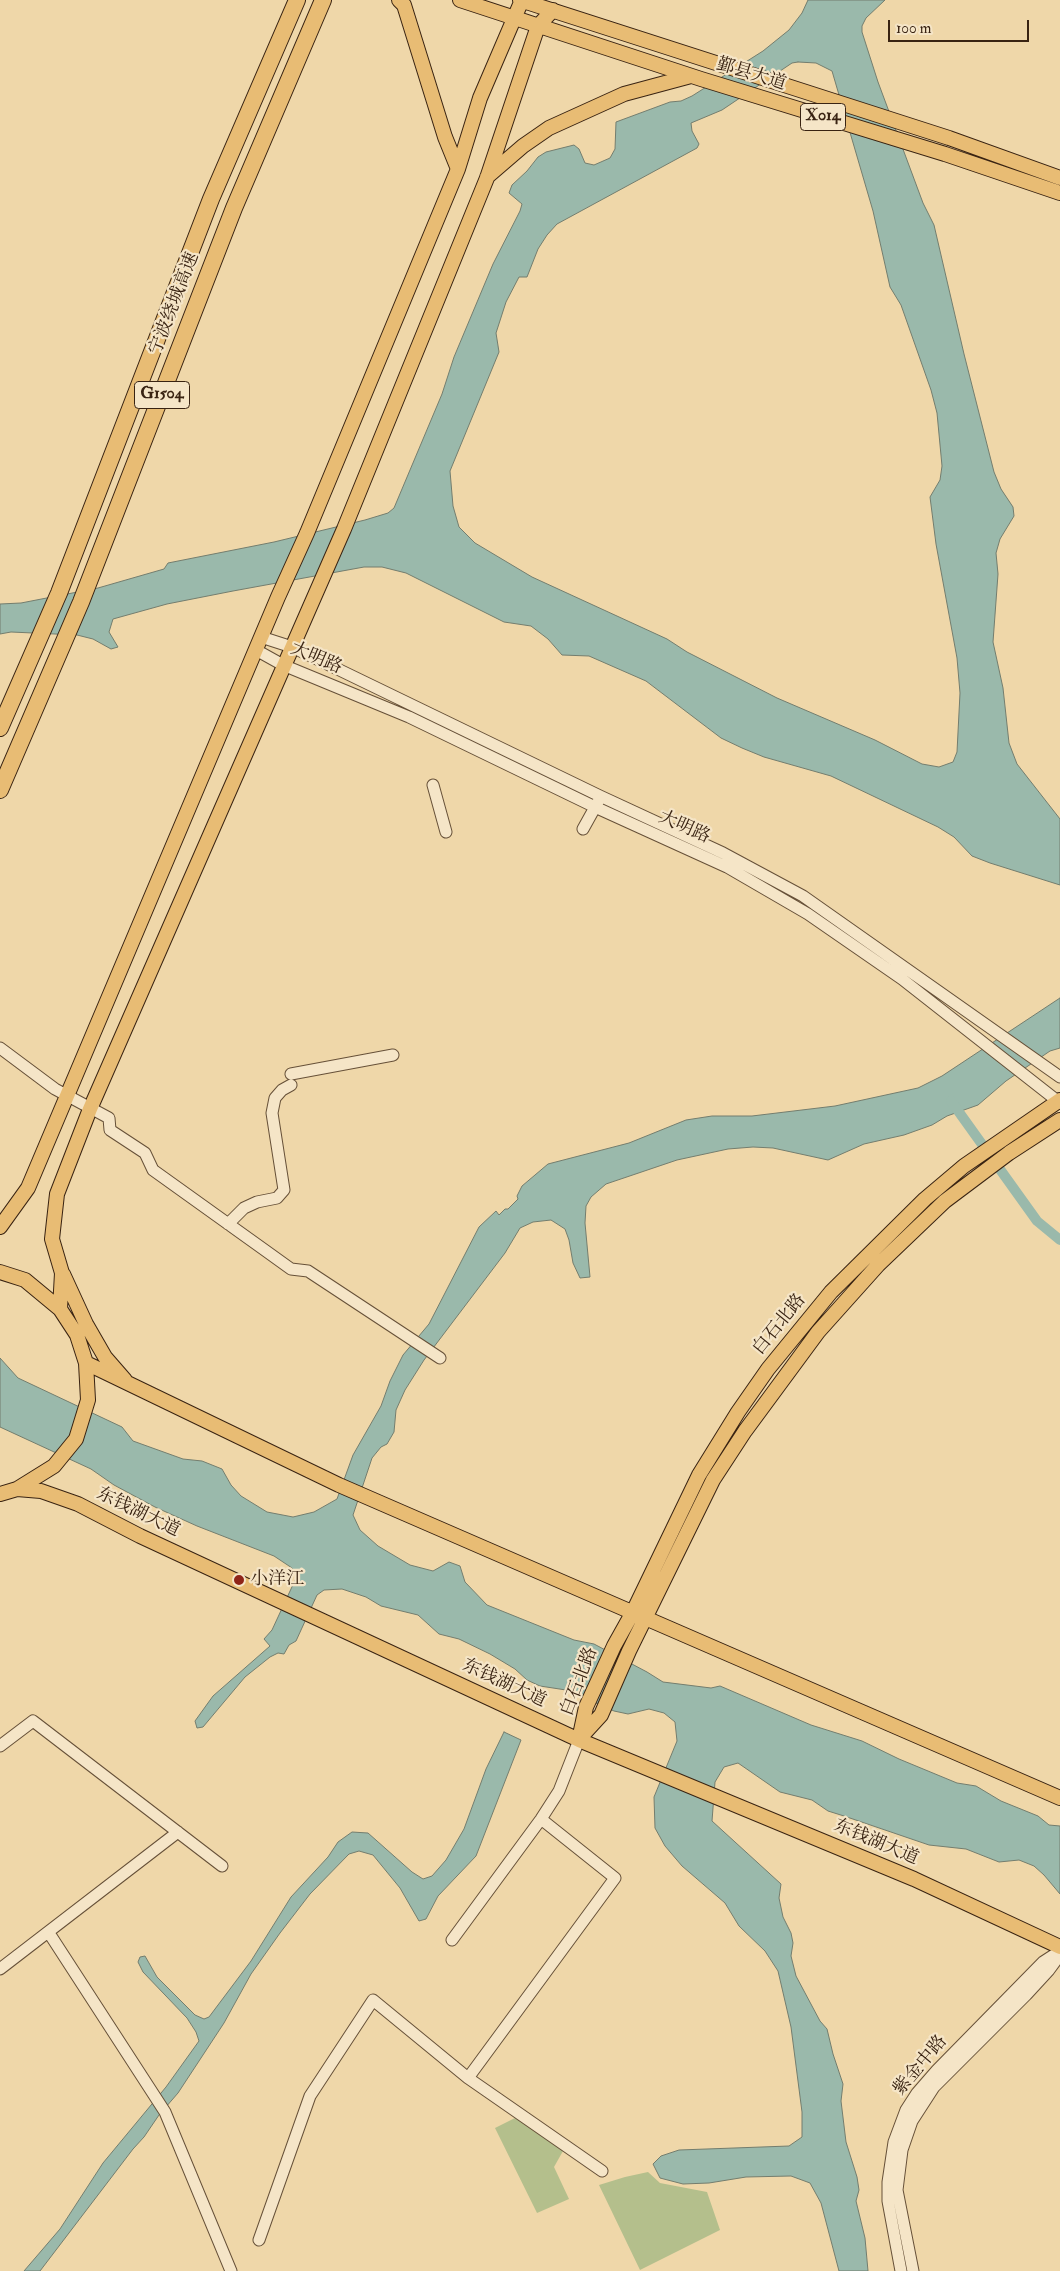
<!DOCTYPE html>
<meta charset="utf-8">
<style>
body{margin:0}
#map{position:relative;width:1060px;height:2271px;overflow:hidden;background:#efd7a9;font-family:"IM FELL Double Pica",serif}
canvas{display:block}
.scale{position:absolute;left:888px;top:20px;width:141px;height:22px;box-sizing:border-box;border:2px solid #392312;border-top:0;padding-left:6px;font-size:15px;line-height:18px;white-space:nowrap;color:#392312;-webkit-text-stroke:4px #f5e5c7;paint-order:stroke}
</style>
<div id="map">
<canvas width="1060" height="2271"></canvas>
<div class="scale">100 m</div>
</div>
<script>
const g = document.querySelector('canvas').getContext('2d');
g.lineJoin = 'round';
function fillPath(path, color) { g.fillStyle = color; g.fill(path, 'evenodd'); }
const toPath = rows => new Path2D(rows.map(r => 'M' + r).join(''));
function trace(path, color, width, dash) { g.strokeStyle = color; g.lineWidth = width; g.lineCap = dash ? 'butt' : 'round'; g.setLineDash(dash || []); g.stroke(path); }
function label(font, color, halo, rows, align = 'center') {
  g.font = font + ' "IM FELL Double Pica","Noto Serif SC",serif'; g.lineWidth = 4.5; g.setLineDash([]); g.textBaseline = 'middle'; g.strokeStyle = halo; g.fillStyle = color; for (const [text, x, y, turn = 0] of rows) {
    g.save(); g.translate(x, y); g.rotate((+turn || 0) * Math.PI / 180); g.textAlign = isNaN(turn) ? turn : align; if (halo) g.strokeText(text, 0, 0); g.fillText(text, 0, 0); g.restore();
  }
}
fillPath(toPath([
 [517,2117,563,2151,554,2167,569,2199,537,2213,495,2128],
 [648,2172,660,2183,707,2192,720,2230,640,2270,599,2185,625,2177]
]), '#b4bf8c');
const water = toPath([
 [808,0,885,0,866,18,862,26,862,32,878,82,923,203,934,225,964,354,994,472,1001,489,1013,507,1014,516,1000,539,996,553,998,574,993,642,1003,688,1009,743,1017,764,1060,819,1060,885,990,863,972,856,954,837,938,827,831,776,764,757,742,748,721,738,646,681,589,656,562,655,548,639,531,626,504,622,406,573,382,567,364,567,233,591,167,604,113,619,109,632,118,647,111,649,93,639,77,635,11,632,0,634,0,604,21,603,98,588,164,569,168,563,274,542,365,520,388,513,394,508,442,394,454,357,493,264,520,211,522,204,509,193,512,185,527,171,538,157,546,152,574,145,579,149,585,163,594,165,610,158,615,149,616,122,670,102,681,101,692,96,763,51,789,30,802,13,808,0],
 [798,62,816,63,832,71,873,211,890,287,901,305,931,390,937,413,942,466,940,480,930,497,936,544,957,658,960,693,957,752,953,762,939,767,922,764,875,740,777,698,687,652,667,639,532,577,475,543,459,527,453,506,450,471,499,352,496,333,506,302,519,277,527,277,538,249,547,235,557,224,697,148,699,144,692,131,691,123,722,110,792,63,798,62],
 [1060,998,1060,1048,1050,1051,1006,1081,978,1105,947,1116,932,1125,904,1135,864,1144,828,1160,773,1148,753,1147,728,1149,677,1160,606,1184,591,1197,586,1206,585,1223,590,1277,580,1278,573,1263,569,1240,565,1229,551,1220,533,1222,520,1228,505,1253,424,1360,405,1390,396,1410,394,1432,387,1444,381,1447,372,1458,353,1515,360,1530,378,1546,410,1565,433,1571,449,1562,460,1566,465,1582,487,1605,574,1640,594,1644,647,1672,663,1682,711,1688,720,1686,811,1725,862,1741,899,1759,957,1783,976,1786,1001,1801,1038,1816,1049,1825,1060,1826,1060,1894,1044,1875,1034,1866,1019,1860,999,1862,966,1849,929,1845,844,1816,828,1811,812,1800,780,1792,738,1763,724,1767,715,1782,712,1821,781,1884,779,1898,783,1917,791,1933,793,1943,791,1956,796,1976,820,2021,827,2029,833,2054,843,2084,841,2101,846,2142,857,2177,859,2190,856,2201,865,2238,868,2271,839,2271,821,2203,810,2183,791,2176,746,2177,709,2183,683,2184,660,2178,653,2164,661,2156,679,2150,789,2146,802,2137,802,2112,791,2027,778,1971,765,1951,739,1926,725,1903,682,1866,665,1846,655,1828,654,1797,677,1741,675,1722,664,1713,649,1709,628,1714,614,1711,566,1690,540,1686,527,1680,515,1669,490,1654,459,1639,439,1634,418,1615,381,1606,366,1597,342,1589,324,1590,317,1595,296,1641,289,1645,284,1654,278,1653,270,1657,245,1677,203,1727,197,1728,195,1721,213,1696,270,1646,264,1639,272,1630,297,1576,292,1568,274,1556,197,1526,155,1507,114,1485,91,1469,0,1427,0,1358,18,1378,122,1427,133,1441,183,1459,202,1461,222,1469,231,1485,241,1496,267,1512,293,1517,314,1512,337,1499,353,1455,381,1406,390,1381,403,1355,429,1324,479,1227,496,1211,499,1215,505,1209,508,1209,518,1199,517,1196,522,1186,548,1164,629,1143,686,1120,712,1116,752,1116,835,1106,918,1088,942,1076,1060,998],
 [504,1732,521,1740,476,1856,438,1896,426,1919,419,1921,400,1888,373,1855,359,1851,349,1854,310,1894,280,1933,251,1974,224,2023,178,2093,159,2115,144,2137,133,2149,40,2271,24,2271,60,2229,103,2163,166,2087,199,2041,196,2032,187,2018,143,1972,138,1962,140,1957,145,1956,157,1977,195,2015,204,2019,209,2017,251,1961,291,1897,328,1857,338,1842,352,1832,368,1833,412,1872,423,1879,432,1876,446,1860,464,1829,486,1769,504,1732]
]);
fillPath(water, '#9ab9ab');
trace(water, '#737d6e', 1);
trace(toPath([
 [951,1101,1037,1221,1060,1240]
]), '#9ab9ab', 10);
const minor = toPath([
 [261,637,292,647,600,796,723,853,803,896,1060,1077],
 [256,650,283,665,409,717,595,807,727,867,808,914,902,979,1060,1103],
 [433,785,446,832],
 [583,829,598,802],
 [0,1048,55,1089,109,1118,110,1130,145,1153,153,1170,266,1251,291,1269,308,1271,440,1358],
 [291,1074,393,1055],
 [228,1224,244,1208,257,1202,277,1198,284,1190,272,1113,275,1098,282,1090,291,1085],
 [0,1746,33,1721,222,1866],
 [49,1933,165,2112,231,2271],
 [452,1940,541,1819,559,1791,579,1740],
 [0,1969,178,1832],
 [468,2078,615,1878,541,1819],
 [259,2240,310,2096,373,2000,468,2078,602,2171],
 [901,2271,888,2201,888,2182,894,2142,906,2110,917,2093,937,2070,1043,1962,1060,1951],
 [913,2271,897,2190,902,2150,912,2121,934,2087,1026,1995,1049,1970,1060,1955]
]);
const major = toPath([
 [399,0,404,5,445,137,458,169],
 [460,0,701,79,945,154,1060,193],
 [520,0,949,138,1060,178],
 [487,177,523,146,549,128,624,94,691,76],
 [0,1227,28,1188,278,597,307,533,458,169,480,98,522,0],
 [0,1272,25,1280,60,1309,77,1335,86,1363,88,1400,76,1439,54,1466,17,1489,0,1494],
 [63,1274,86,1324,105,1357,125,1380],
 [60,1309,62,1273,52,1239,57,1194,90,1109,344,529,487,178,538,26,553,10],
 [86,1363,339,1485,1060,1798],
 [17,1489,41,1491,78,1504,140,1536,579,1740,914,1879,1060,1947],
 [579,1739,601,1715,629,1651,713,1480,745,1431,818,1332,878,1265,945,1201,1009,1153,1060,1120],
 [579,1740,586,1707,614,1646,633,1612,699,1475,738,1412,768,1369,831,1292,925,1199,964,1166,1060,1100]
]);
const highway = toPath([
 [0,728,59,593,211,199,297,0],
 [0,790,81,602,234,208,323,0]
]);
trace(minor, '#665038', 13);
trace(major, '#392312', 16);
trace(highway, '#392312', 18);
trace(minor, '#f5e5c7', 11);
trace(major, '#e8bc74', 14);
trace(highway, '#e8bc74', 16);
for (const [x, y, r, color] of [
 [239,1580,6,"#8f2418"]
]) { const dot = new Path2D(); dot.arc(x, y, r, 0, 2 * Math.PI); g.fillStyle = color; g.fill(dot); trace(dot, '#f5e5c7', 2); }
for (const [x, y, w] of [
 [823,117,45],
 [162,395,55]
]) { const box = new Path2D(); box.roundRect(x - w / 2, y - 13.5, w, 27, 4); g.fillStyle = '#f5e5c7'; g.fill(box); trace(box, '#392312', 1); }
label('bold 16px', '#392312', null, [
 ["X014",823,117],
 ["G1504",162,395]
]);
label('18px', '#392312', '#f5e5c7', [
 ["鄞县大道",751,75,17],
 ["宁波绕城高速",175,304,-69],
 ["大明路",316,659,23],
 ["大明路",684,828,24],
 ["白石北路",780,1325,-51],
 ["东钱湖大道",138,1513,26],
 ["白石北路",580,1682,-69],
 ["东钱湖大道",504,1684,25],
 ["东钱湖大道",876,1843,23],
 ["紫金中路",921,2066,-50]
]);
label('18px', '#392312', '#f5e5c7', [
 ["小洋江",250,1580]
], 'left');
</script>
